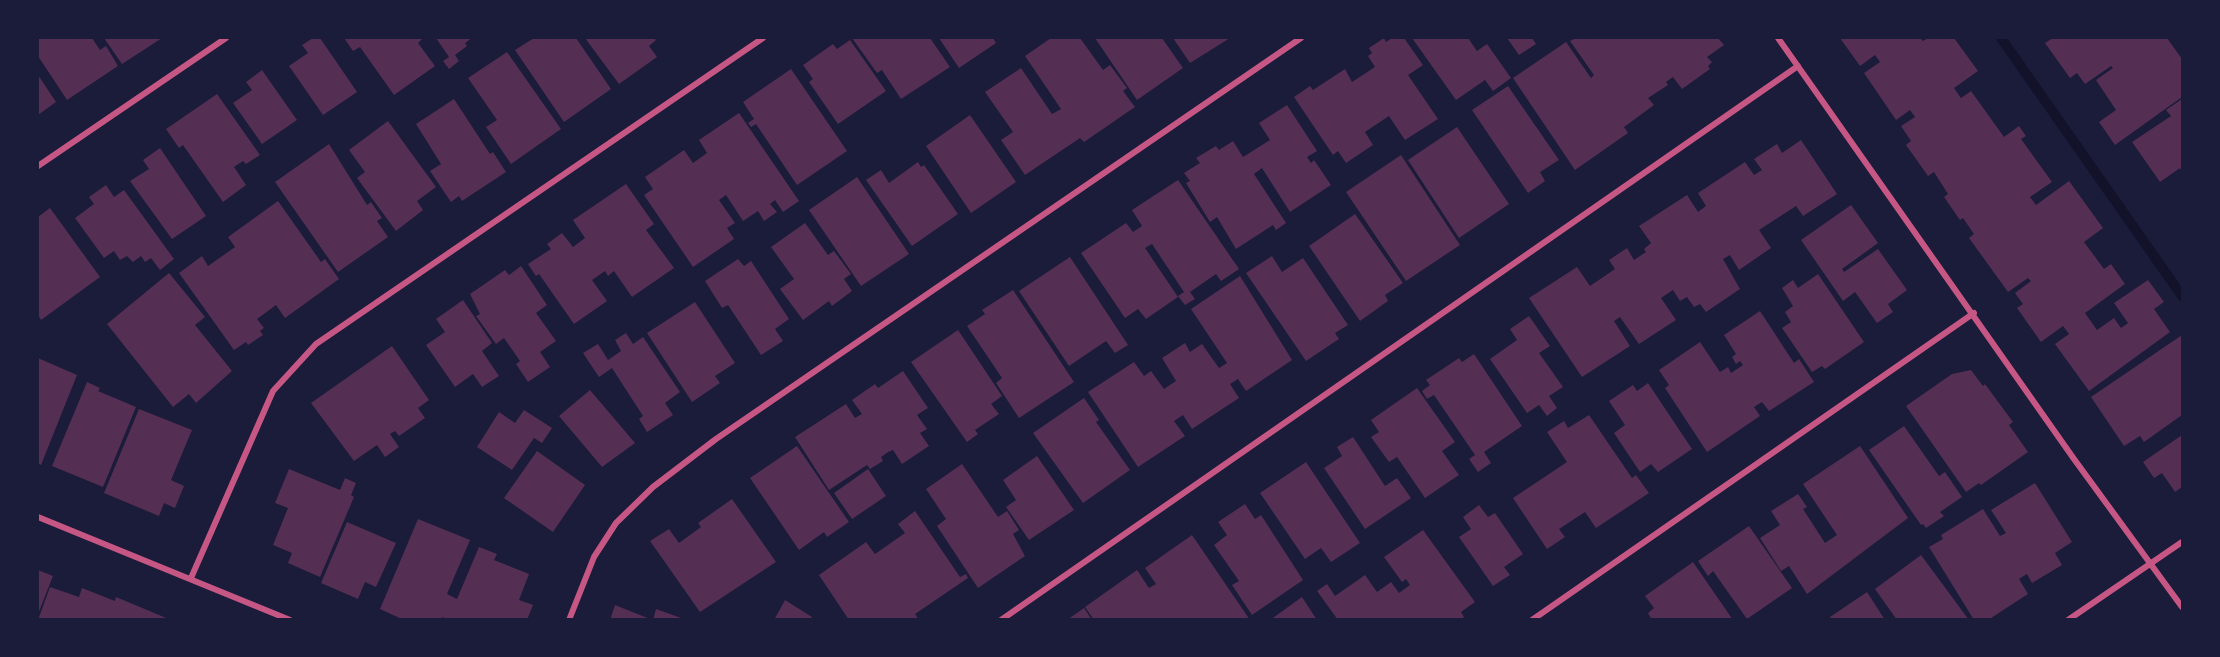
<!DOCTYPE html>
<style>
body{margin:0}
#map{position:relative;width:2220px;height:657px;overflow:hidden;background:#1b1b3a;font-family:Helvetica,sans-serif}
canvas{display:block}
.frame{position:absolute;inset:0;border:39px solid #1b1b3a;pointer-events:none}
</style>
<div id="map">
<canvas width="2220" height="657"></canvas>
<div class="frame"></div>
</div>
<script>
const g = document.querySelector('canvas').getContext('2d');
g.lineJoin = 'round';
const toPath = rows => new Path2D(rows.map(r => 'M' + r).join(''));
function trace(path, color, width, dash) { g.strokeStyle = color; g.lineWidth = width; g.lineCap = dash ? 'butt' : 'round'; g.setLineDash(dash || []); g.stroke(path); }
function fillPath(path, color) { g.fillStyle = color; g.fill(path, 'evenodd'); }
trace(toPath([
 [2001,38,2182,296]
]), '#12122b', 10);
fillPath(toPath([
 [38,38,92,38,100,50,106,46,118,66,67,100,38,56],
 [104,38,162,38,122,64],
 [313,38,320,38,357,92,323,115,289,66,308,53,302,45],
 [344,38,423,38,418,43,435,66,394,95,360,47,353,51],
 [436,38,472,38,465,43,467,46,455,55,459,61,449,69,443,61,449,57],
 [534,38,576,38,611,89,564,122,515,50],
 [585,38,654,38,656,40,649,46,657,57,619,84],
 [852,38,930,38,950,67,901,99,882,70,877,73],
 [939,38,993,38,996,43,959,68],
 [1051,38,1080,38,1103,70,1110,65,1127,88,1123,91,1135,107,1084,142,1080,138,1025,175,1001,140,1013,132,985,92,1021,68,1052,114,1061,109,1025,56],
 [1095,38,1162,38,1183,68,1137,100],
 [1173,38,1230,38,1190,63],
 [1384,38,1386,42,1392,38,1404,38,1423,65,1408,75,1438,119,1405,140,1389,116,1365,132,1373,145,1346,163,1338,151,1333,155,1294,97,1310,86,1313,90,1345,69,1352,82,1375,67,1368,56,1372,53,1369,48],
 [1412,38,1468,38,1477,51,1487,44,1511,78,1493,91,1485,80,1456,100],
 [1507,38,1532,38,1536,44,1519,55],
 [1576,38,1718,38,1724,45,1707,57,1712,62,1708,66,1710,69,1682,89,1673,77,1666,82,1668,85,1648,98,1654,105,1624,127,1628,133,1575,170,1513,78,1566,42,1591,78,1594,75,1570,41],
 [1840,38,1920,38,1923,41,1928,38,1954,38,1978,71,1954,88,1961,98,1971,91,2004,137,2019,126,2026,136,2021,139,2052,182,2030,197,2036,205,2069,181,2103,228,2084,242,2104,269,2111,264,2125,284,2085,313,2097,330,2114,318,2121,328,2128,323,2114,303,2148,280,2164,302,2154,309,2170,332,2089,391,2055,344,2069,334,2063,326,2041,342,2017,308,2023,304,2015,293,2031,281,2028,278,2008,292,1969,238,1974,234,1963,218,1960,220,1944,197,1948,194,1934,172,1928,176,1906,145,1911,141,1901,126,1915,117,1910,110,1896,120,1864,73,1880,62,1875,55,1860,66],
 [2053,38,2167,38,2182,59,2182,97,2115,145,2099,122,2116,110,2096,80,2113,68,2111,66,2085,84,2077,73,2070,78,2045,43],
 [850,40,886,91,838,124,809,82,813,79,803,65,833,44,837,49],
 [507,52,561,129,511,164,486,127,497,120,468,78],
 [791,69,847,151,797,185,756,124,751,127,748,123,754,119,743,102],
 [262,70,297,120,262,144,233,103,252,90,246,82],
 [38,75,56,102,38,115],
 [1508,86,1559,160,1540,172,1545,181,1528,193,1472,110],
 [217,94,260,155,246,164,243,161,234,167,246,185,223,202,183,145,179,148,166,129],
 [454,99,490,154,493,152,506,172,462,201,459,196,451,202,430,171,441,164,416,124],
 [2182,99,2182,173,2180,168,2160,182,2132,142,2171,116,2166,110],
 [1287,105,1317,151,1307,157,1311,163,1314,160,1331,185,1290,212,1262,168,1254,174,1286,223,1276,230,1273,225,1236,249,1217,217,1210,222,1186,183,1190,181,1184,173,1200,163,1196,158,1216,146,1219,150,1233,141,1243,157,1270,140,1259,123],
 [739,113,799,201,783,212,775,200,770,204,777,212,764,221,758,211,743,221,726,195,719,200,735,223,727,228,734,239,693,267,644,195,653,189,645,177,684,150,693,163,707,153,699,140],
 [970,115,1016,182,971,213,926,146],
 [388,121,436,187,417,201,423,210,396,231,357,178,365,172,349,150],
 [1457,127,1509,204,1459,238,1408,160],
 [1801,140,1837,194,1803,216,1796,206,1759,230,1771,248,1739,270,1730,255,1723,259,1740,289,1706,312,1700,304,1694,307,1687,297,1680,301,1673,290,1661,298,1676,320,1639,344,1620,317,1614,321,1630,346,1582,377,1529,298,1577,267,1590,286,1615,269,1609,260,1627,248,1634,260,1646,252,1644,249,1651,243,1639,226,1687,195,1698,212,1706,206,1698,193,1745,162,1754,175,1762,170,1754,159,1777,144,1782,153],
 [329,144,367,205,371,202,382,218,377,221,388,237,338,272,275,182],
 [160,148,206,216,172,239,130,181,149,169,143,160],
 [1401,155,1460,245,1406,281,1346,192],
 [918,162,921,167,924,165,958,214,912,246,866,180,881,170,889,183],
 [857,177,909,254,861,286,809,210],
 [1178,180,1239,269,1221,281,1216,274,1190,292,1195,299,1185,305,1178,296,1184,292,1152,244,1145,248,1178,297,1146,319,1138,309,1125,318,1081,253,1126,223,1133,232,1142,226,1132,210],
 [626,184,654,224,646,230,674,268,632,297,614,271,608,276,605,271,592,280,607,301,574,324,539,274,536,276,528,264,551,249,547,244,562,233,573,247,585,238,573,220],
 [106,185,114,197,124,190,174,259,160,270,151,258,145,262,141,256,133,262,127,256,120,260,114,251,104,258,75,218,94,204,89,197],
 [278,201,321,262,325,259,339,279,285,318,276,305,257,319,264,328,260,331,263,335,248,345,246,342,234,350,179,273,202,256,208,266,235,247,228,237],
 [1851,205,1878,243,1842,269,1844,272,1878,249,1907,290,1888,304,1893,312,1877,323,1855,292,1843,301,1801,240],
 [50,208,100,277,41,320,38,315,38,217],
 [1355,214,1403,283,1385,295,1388,301,1360,321,1309,246],
 [805,223,828,255,834,251,851,274,844,279,852,291,832,306,829,301,803,320,780,289,794,279,771,247],
 [1272,256,1282,272,1303,258,1348,325,1335,333,1339,339,1306,361,1246,273],
 [1070,257,1128,345,1115,353,1106,341,1069,366,1019,291],
 [738,259,744,266,751,261,789,319,775,329,783,341,761,355,728,305,722,308,705,281],
 [521,266,547,305,536,313,556,341,540,352,550,367,528,382,516,364,520,361,504,338,496,344,476,316,480,314,470,294,505,270,509,275],
 [169,273,205,317,195,325,232,371,196,403,189,394,173,407,107,324],
 [1818,274,1864,342,1825,369,1822,366,1812,372,1782,328,1791,322,1785,312,1793,306,1782,288,1793,280,1798,288],
 [1240,276,1292,360,1246,391,1238,379,1230,384,1239,398,1192,429,1183,415,1174,421,1185,436,1138,467,1088,392,1134,362,1144,376,1151,371,1164,389,1176,381,1162,358,1185,343,1190,352,1202,344,1219,368,1227,363,1191,309],
 [1013,290,1074,382,1019,418,996,383,1002,378,967,326,985,314,982,310],
 [463,300,492,343,482,351,499,376,482,387,473,374,455,387,426,345,445,332,436,319],
 [695,302,735,363,715,376,720,383,692,402,647,333],
 [1760,311,1794,363,1799,359,1814,382,1769,411,1762,402,1754,407,1760,416,1707,452,1665,388,1669,385,1659,370,1700,342,1720,372,1728,367,1731,373,1743,365,1740,361,1736,364,1732,357,1736,354,1724,335],
 [1529,316,1550,346,1539,353,1563,387,1549,396,1557,408,1547,416,1539,405,1527,413,1490,359,1517,340,1510,329],
 [958,330,1002,396,991,404,999,414,975,430,978,434,967,442,911,362],
 [626,333,633,344,643,337,680,392,665,403,673,415,647,432,639,419,643,416,612,368,599,377,583,353,598,344,608,360,621,351,615,340],
 [2182,335,2182,415,2144,442,2140,436,2124,446,2091,397],
 [392,346,429,400,418,408,425,418,399,436,395,431,390,434,399,447,385,457,377,445,354,461,311,403],
 [1474,354,1522,426,1484,452,1491,463,1478,472,1469,459,1475,455,1434,395,1427,399,1422,391,1430,385,1426,380,1459,358,1462,362],
 [38,358,77,375,41,465,38,463],
 [1971,370,1983,386,1985,384,2013,422,2009,425,2028,452,1981,485,1979,483,1966,492,1906,406,1952,374],
 [903,371,928,408,917,415,927,429,920,433,929,446,902,464,893,450,888,452,881,457,883,461,870,469,867,465,829,490,795,437,846,404,855,418,862,414,852,400,875,384,878,388],
 [87,382,100,388,98,391,136,407,103,487,52,466],
 [1648,383,1692,449,1658,472,1651,464,1640,472,1614,433,1625,425,1609,401,1633,385,1637,391],
 [1417,388,1455,442,1442,451,1459,475,1425,498,1397,457,1389,462,1371,437,1379,432,1371,420],
 [590,390,635,443,602,467,559,416],
 [1084,398,1099,420,1096,422,1130,470,1083,503,1033,433],
 [139,409,192,430,171,480,184,486,175,508,164,503,159,516,104,493],
 [524,410,552,428,542,443,534,438,512,470,477,447,499,412,515,423],
 [1589,415,1632,478,1636,475,1649,493,1596,528,1585,512,1559,529,1565,537,1547,549,1513,498,1567,462,1547,432,1564,421,1568,428],
 [1904,426,1939,476,1945,472,1962,497,1940,512,1944,516,1926,528,1923,524,1921,525,1869,450],
 [2182,435,2182,487,2175,492,2162,473,2154,478,2143,462],
 [1353,437,1385,486,1397,478,1411,498,1365,529,1324,468,1342,456,1337,447],
 [797,446,849,522,827,537,824,532,799,550,750,478],
 [1860,446,1908,518,1807,594,1789,566,1781,571,1760,538,1780,525,1771,511,1798,494,1807,507,1803,509,1825,543,1837,535,1803,484],
 [537,451,585,485,553,532,504,498],
 [1037,456,1074,510,1029,540,1006,507,1016,500,1003,480],
 [1306,462,1360,543,1331,562,1321,548,1305,559,1260,493],
 [962,464,998,517,1007,511,1019,530,1013,534,1025,556,978,588,937,526,946,519,926,489],
 [289,469,340,490,345,478,356,483,351,495,354,497,320,577,288,563,292,553,273,545,288,508,275,503],
 [868,469,886,496,852,519,834,493],
 [2035,483,2072,542,2055,553,2062,565,2032,583,2027,574,2019,579,2028,594,1988,620,1974,620,1929,547,1943,539,1941,535,1983,509,2000,536,2006,533,1991,510],
 [732,499,776,562,700,612,650,541,669,529,679,543,701,527,698,523],
 [1245,504,1255,519,1261,515,1303,580,1252,615,1232,585,1239,581,1214,545,1227,535,1218,522],
 [1479,505,1488,517,1495,513,1523,554,1504,567,1510,575,1493,586,1459,537,1471,529,1463,517],
 [915,511,960,577,966,574,968,578,915,614,919,620,849,620,819,575,866,542,875,554,905,533,898,524],
 [418,519,470,540,447,594,457,599,479,547,497,554,494,560,529,574,519,600,533,605,527,620,448,620,442,617,441,620,404,620,380,609],
 [347,522,396,543,376,587,365,582,358,599,321,583],
 [1749,526,1792,588,1747,619,1713,571,1708,576,1698,561],
 [1423,530,1475,602,1461,612,1464,617,1460,620,1338,620,1317,591,1327,584,1335,596,1365,575,1377,592,1391,582,1399,593,1410,585,1406,579,1402,582,1384,557],
 [1192,535,1250,620,1094,620,1085,607,1137,570,1149,588,1156,584,1145,568],
 [1921,555,1969,620,1897,620,1875,589],
 [1693,562,1733,620,1652,620,1648,613,1654,608,1645,596],
 [38,570,53,576,38,614],
 [50,587,79,597,82,588,115,601,116,597,171,620,38,620],
 [1867,592,1885,620,1832,620,1830,617],
 [1302,597,1317,620,1270,620],
 [785,600,812,617,810,620,774,620],
 [615,605,650,619,650,620,610,620],
 [1084,608,1092,620,1067,620],
 [656,609,684,619,684,620,653,620]
]), '#542f53');
trace(toPath([
 [1778,38,2074,459,2182,607],
 [38,166,226,38],
 [38,517,290,620],
 [191,578,273,391,316,344,763,38],
 [569,620,594,557,616,523,653,487,716,439,1301,38],
 [1001,620,1798,66],
 [1532,620,1974,313],
 [2068,620,2182,542]
]), '#c65784', 6);
</script>
